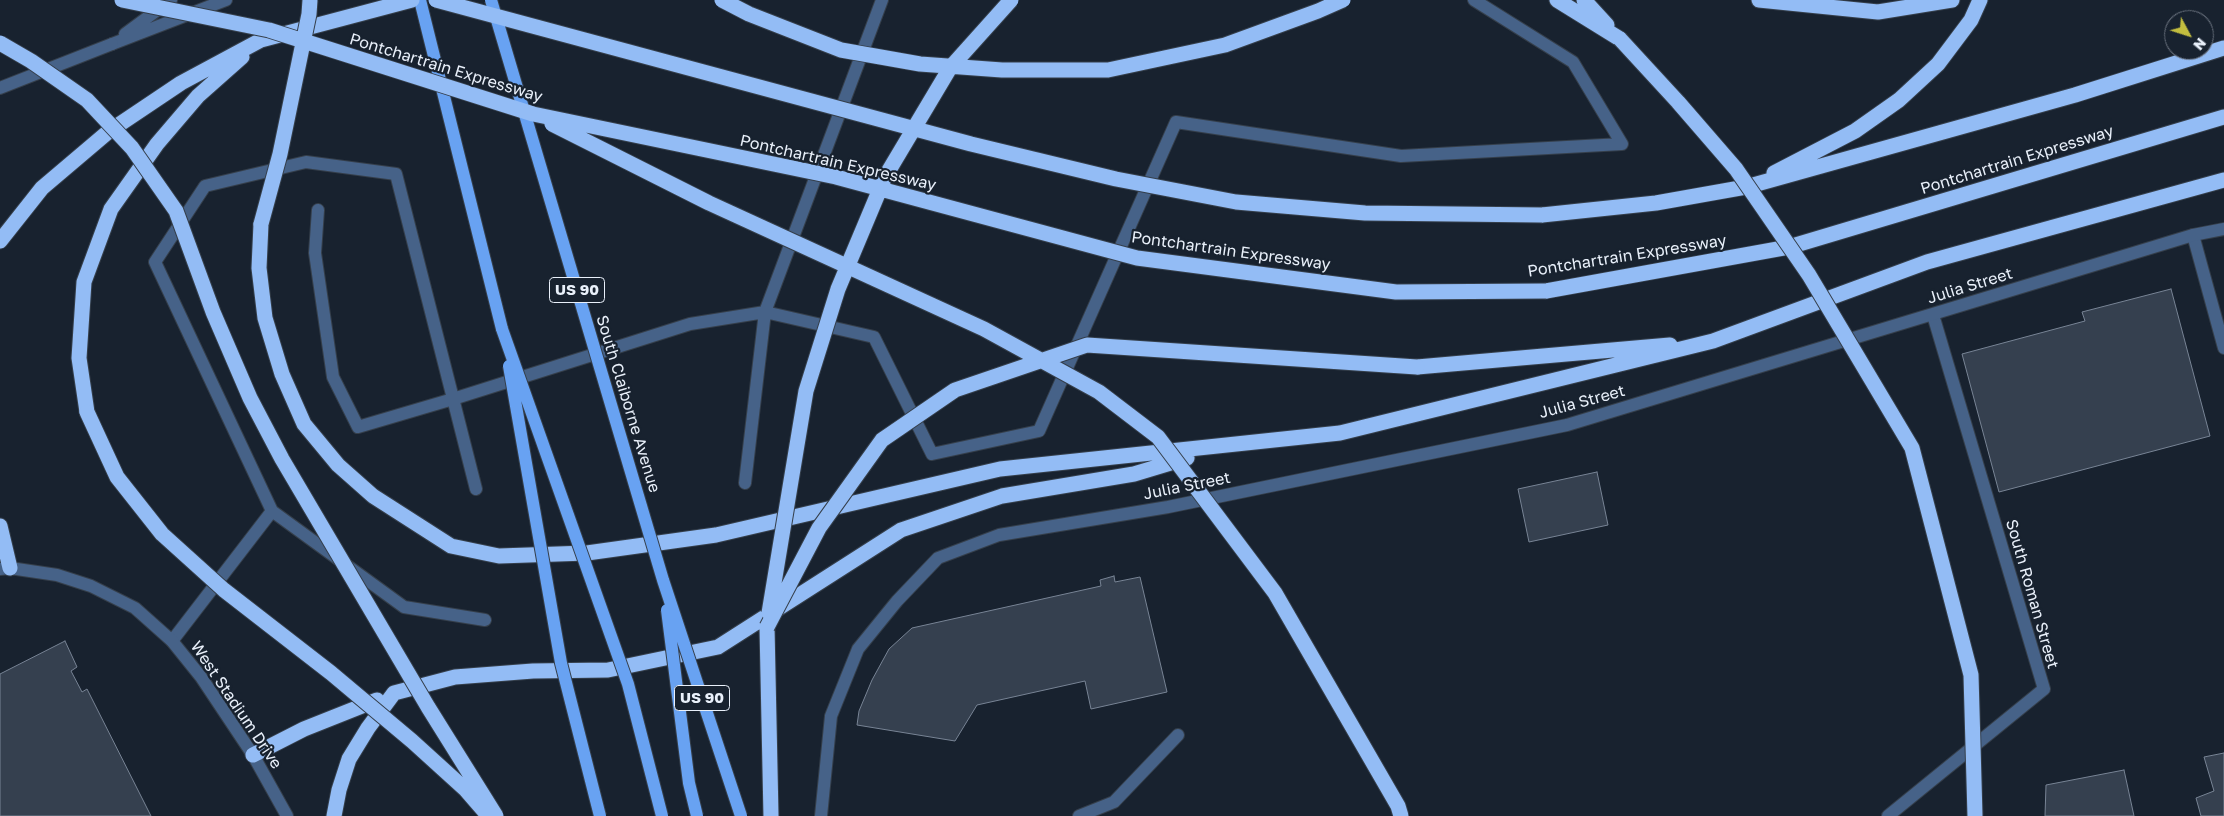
<!DOCTYPE html>
<style>
body{margin:0}
#map{position:relative;width:2224px;height:816px;overflow:hidden;background:#18222f;font-family:"Golos Text",sans-serif}
canvas{display:block}
.north{position:absolute;left:2164px;top:10px;width:50px;height:50px;box-sizing:border-box;background:#18222f;border:1px solid #6c7480;border-radius:50%;rotate:130deg;font-size:14px;font-weight:700;line-height:20px;text-align:center;color:#e9f0fa}
.north::after{content:'';display:block;margin:auto;width:18px;height:22px;background:#c2bd3f;clip-path:polygon(50% 0,100% 100%,50% 72%,0 100%)}
</style>
<div id="map">
<canvas width="2224" height="816"></canvas>
<div class="north">N</div>
</div>
<script>
const g = document.querySelector('canvas').getContext('2d');
g.lineJoin = 'round';
function fillPath(path, color) { g.fillStyle = color; g.fill(path, 'evenodd'); }
const toPath = rows => new Path2D(rows.map(r => 'M' + r).join(''));
function trace(path, color, width, dash) { g.strokeStyle = color; g.lineWidth = width; g.lineCap = dash ? 'butt' : 'round'; g.setLineDash(dash || []); g.stroke(path); }
function label(font, color, halo, rows, align = 'center') {
  g.font = font + ' "Golos Text",sans-serif'; g.lineWidth = 4.5; g.setLineDash([]); g.textBaseline = 'middle'; g.strokeStyle = halo; g.fillStyle = color; for (const [text, x, y, turn = 0] of rows) {
    g.save(); g.translate(x, y); g.rotate((+turn || 0) * Math.PI / 180); g.textAlign = isNaN(turn) ? turn : align; if (halo) g.strokeText(text, 0, 0); g.fillText(text, 0, 0); g.restore();
  }
}
const building = toPath([
 [2171,289,2210,436,1999,492,1962,354,2085,321,2082,312,2171,289],
 [1597,472,1608,525,1529,542,1518,489,1597,472],
 [1114,576,1115,582,1140,577,1167,692,1091,709,1085,681,977,705,955,741,857,725,859,711,872,680,889,649,912,628,1101,586,1100,580,1114,576],
 [65,641,77,667,71,671,82,692,87,689,151,816,0,816,0,674,65,641],
 [2224,753,2224,816,2201,816,2196,798,2214,791,2204,757,2224,753],
 [2124,770,2134,816,2045,816,2046,785,2124,770]
]);
fillPath(building, '#35404f');
trace(building, '#788495', 1);
const service = toPath([
 [882,0,765,312,874,337,932,454,1039,431,1176,122,1401,156,1622,144,1573,62,1474,0],
 [318,210,315,253,333,377,358,427,453,399,690,324,765,312,745,483],
 [272,511,155,262,205,186,306,162,396,174,476,489],
 [172,641,272,511,404,607,485,620],
 [1079,816,1114,802,1178,735]
]);
const minor = toPath([
 [125,34,171,0],
 [112,44,226,0],
 [2193,235,2224,348],
 [1888,816,2044,689,1933,315]
]);
const tertiary = toPath([
 [0,88,112,44],
 [0,569,10,568,57,575,91,586,135,608,172,641,201,677,253,755,287,816],
 [821,816,831,716,858,649,897,601,938,558,999,535,1168,507,1567,425,2193,235,2224,229]
]);
const primary = toPath([
 [420,0,502,329]
]);
const motorway = toPath([
 [1557,0,1620,39],
 [1584,0,1607,25],
 [1759,0,1878,12,1952,0],
 [1774,173,1855,131,1899,100,1938,64,1971,20,1980,0],
 [1542,215,1656,203,1746,187,2075,95,2224,48],
 [261,224,259,268,265,318,282,374,304,424,338,465,373,496,451,546,499,556,587,553,716,535,1000,469,1340,433,1713,341,1927,262,2224,180],
 [0,241,42,188,108,132,181,83,261,40,412,0],
 [1546,291,1789,247,2224,117],
 [1417,367,1670,345],
 [87,412,79,358,84,282,111,209,157,144,198,96,242,57],
 [0,526,10,568],
 [767,627,771,816],
 [253,755,304,729,377,700],
 [334,816,339,790,349,759,368,728,394,693,455,677,533,671,608,670,718,647,901,530,1002,496,1134,474,1187,458]
]);
trace(service, '#353f4b', 14);
trace(minor, '#353f4b', 14);
trace(tertiary, '#353f4b', 14);
trace(primary, '#353f4b', 14);
trace(motorway, '#353f4b', 17);
trace(service, '#466288', 12);
trace(minor, '#466288', 12);
trace(tertiary, '#466288', 12);
trace(primary, '#68a2f2', 12);
trace(motorway, '#93bcf5', 15);
const primaryBridge = toPath([
 [491,0,663,580,741,816],
 [502,329,628,684,662,816],
 [509,366,561,663,600,816],
 [667,610,689,783,697,816]
]);
const motorwayBridge = toPath([
 [122,0,269,30,533,114,836,177,1137,258,1396,292,1546,291],
 [436,0,971,144,1116,179,1236,202,1365,213,1542,215],
 [722,0,749,14,841,50,920,64,1002,70,1108,70,1225,45,1318,11,1343,0],
 [1620,39,1678,102,1736,169,1809,275,1912,448,1971,675,1975,816],
 [0,43,31,61,87,100,132,148,176,211,213,312,250,398,282,459,428,707,496,816],
 [552,124,709,203,984,329,1099,392,1158,437,1275,593,1398,806,1401,816],
 [261,224,280,154,309,14,310,0],
 [87,412,117,477,162,534,224,590,331,673,412,741,466,790,485,812],
 [769,613,806,391,838,289,885,177,950,68,1011,0],
 [767,627,819,528,882,440,955,390,1087,345,1417,367]
]);
trace(primaryBridge, '#353f4b', 14, []);
trace(motorwayBridge, '#353f4b', 17, []);
trace(primaryBridge, '#68a2f2', 12);
trace(motorwayBridge, '#93bcf5', 15);
for (const [x, y, w] of [
 [577,290,55],
 [702,698,55]
]) { const box = new Path2D(); box.roundRect(x - w / 2, y - 12.5, w, 25, 4); g.fillStyle = '#18222f'; g.fill(box); trace(box, '#e9f0fa', 1); }
label('bold 15px', '#e9f0fa', null, [
 ["US 90",577,290],
 ["US 90",702,698]
]);
label('16px', '#e9f0fa', '#18222f', [
 ["Pontchartrain Expressway",446,68,17],
 ["Pontchartrain Expressway",2017,160,-17],
 ["Pontchartrain Expressway",838,163,13],
 ["Pontchartrain Expressway",1231,251,8],
 ["Pontchartrain Expressway",1627,256,-9],
 ["Julia Street",1970,286,-17],
 ["Julia Street",1582,402,-15],
 ["South Claiborne Avenue",628,404,73],
 ["Julia Street",1187,486,-11],
 ["South Roman Street",2032,594,74],
 ["West Stadium Drive",236,705,56]
]);
</script>
